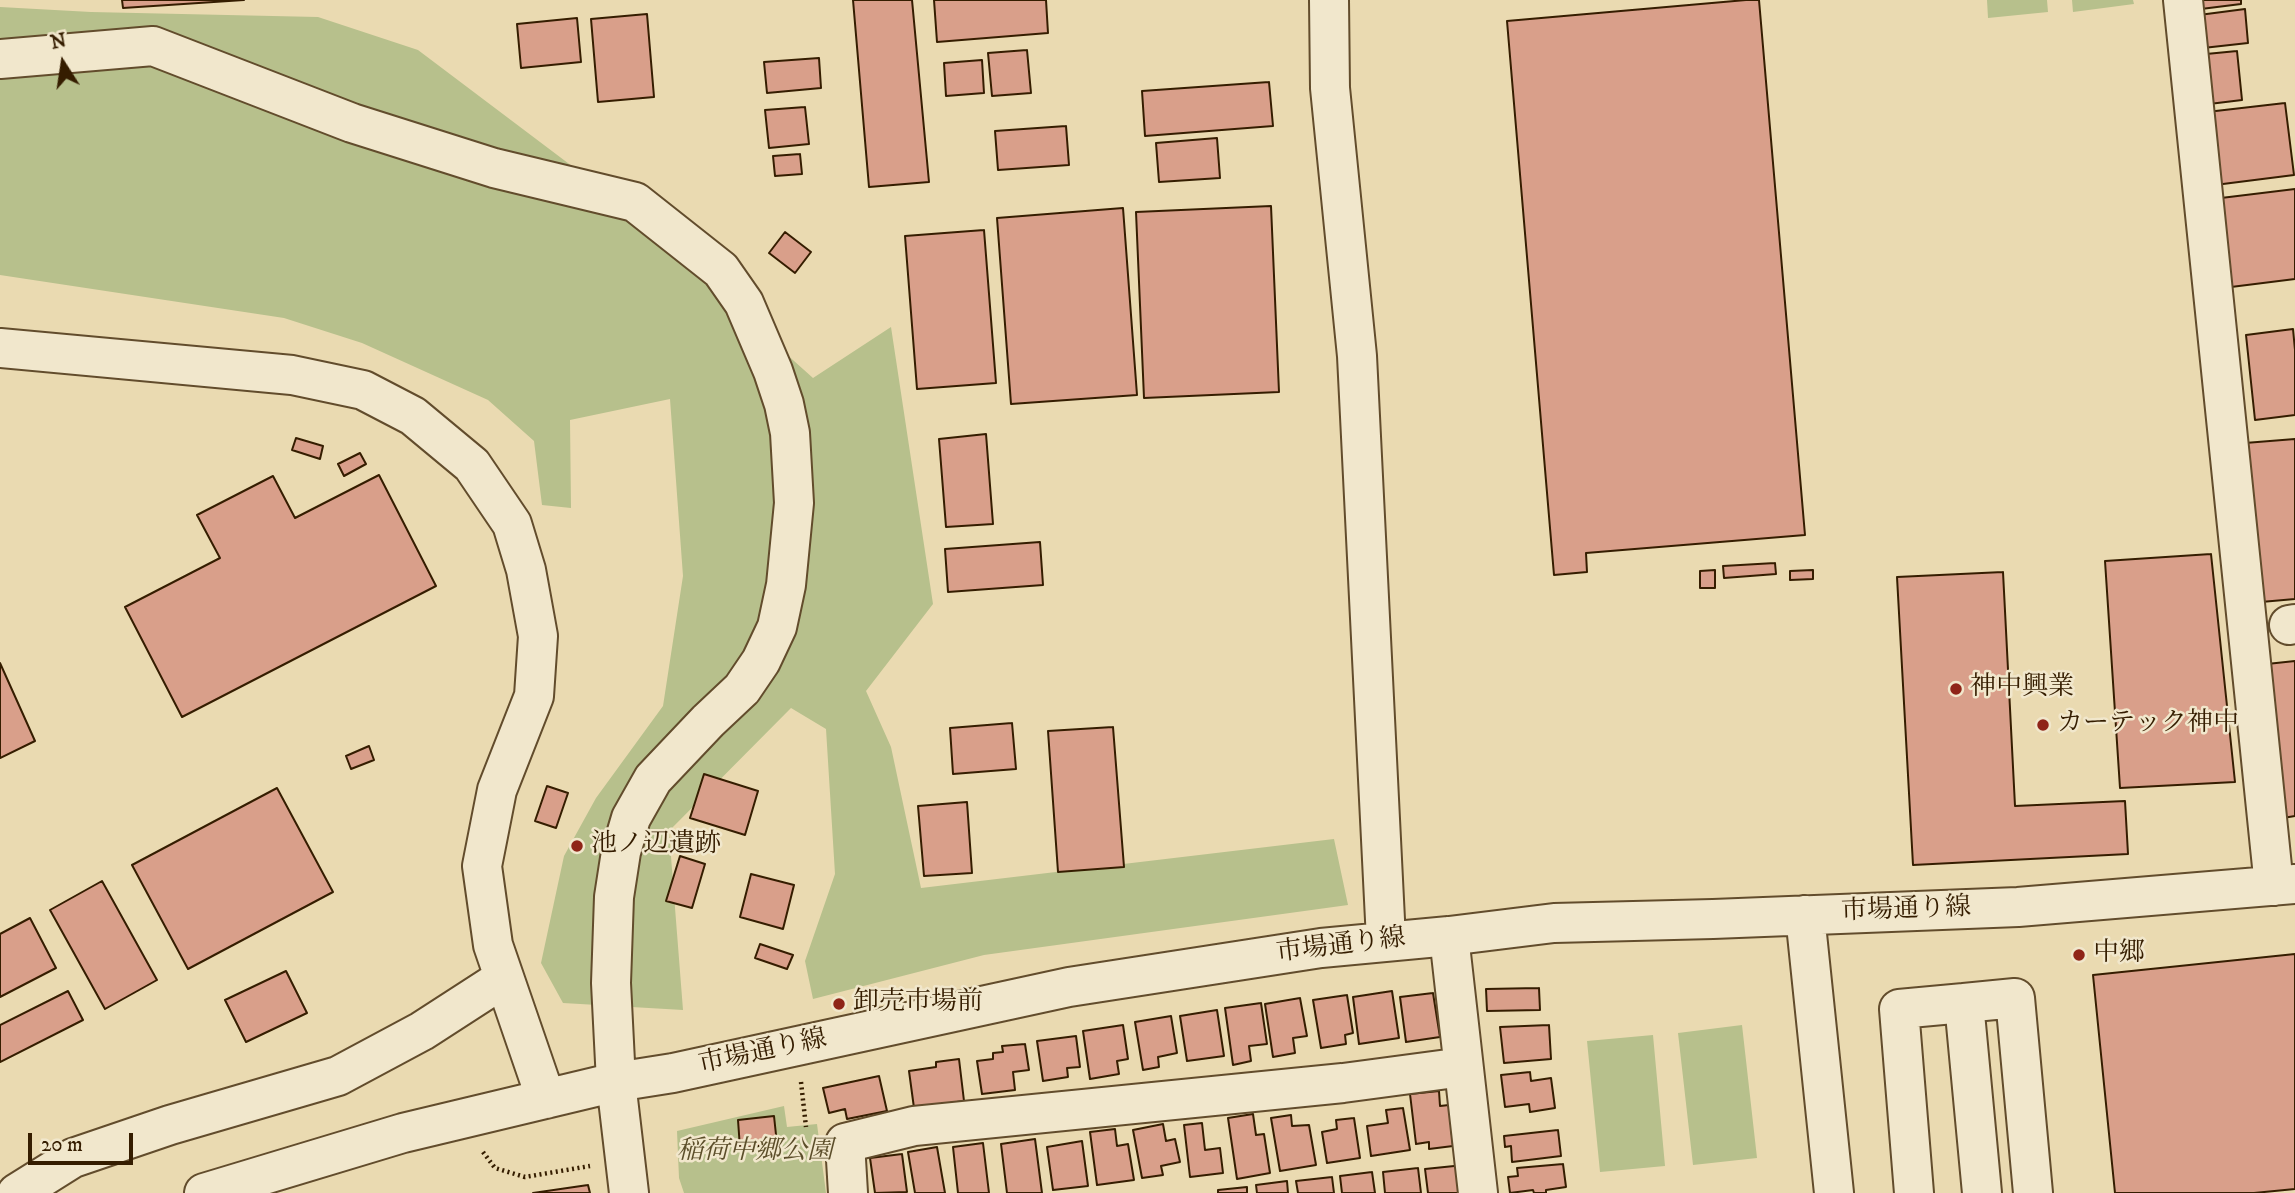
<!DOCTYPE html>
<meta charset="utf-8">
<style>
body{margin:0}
#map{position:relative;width:2295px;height:1193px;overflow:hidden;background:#eadab1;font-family:"IM FELL DW Pica",serif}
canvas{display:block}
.north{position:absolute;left:28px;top:28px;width:70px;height:70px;-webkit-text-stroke:5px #f1e7cc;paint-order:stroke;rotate:348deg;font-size:19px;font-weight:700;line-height:28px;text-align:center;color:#351d00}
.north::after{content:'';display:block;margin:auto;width:24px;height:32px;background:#351d00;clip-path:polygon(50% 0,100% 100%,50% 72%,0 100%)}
.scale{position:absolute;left:28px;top:1133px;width:105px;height:32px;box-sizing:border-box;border:4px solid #351d00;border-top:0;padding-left:9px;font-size:21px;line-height:24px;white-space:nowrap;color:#351d00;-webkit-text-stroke:5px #f1e7cc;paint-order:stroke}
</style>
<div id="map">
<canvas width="2295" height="1193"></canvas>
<div class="north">N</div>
<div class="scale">20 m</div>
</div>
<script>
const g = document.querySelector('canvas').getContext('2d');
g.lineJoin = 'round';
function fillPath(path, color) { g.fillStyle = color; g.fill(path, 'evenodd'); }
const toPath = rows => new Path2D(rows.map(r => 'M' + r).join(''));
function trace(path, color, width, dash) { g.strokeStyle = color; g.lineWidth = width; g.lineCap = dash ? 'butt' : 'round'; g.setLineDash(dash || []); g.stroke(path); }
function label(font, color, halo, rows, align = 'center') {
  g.font = font + ' "IM FELL DW Pica","Noto Serif JP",serif'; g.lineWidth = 5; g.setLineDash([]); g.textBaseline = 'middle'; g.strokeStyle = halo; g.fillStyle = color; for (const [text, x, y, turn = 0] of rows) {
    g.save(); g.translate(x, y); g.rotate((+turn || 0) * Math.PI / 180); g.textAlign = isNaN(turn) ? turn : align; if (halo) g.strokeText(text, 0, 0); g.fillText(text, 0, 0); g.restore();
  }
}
fillPath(toPath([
 [1987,0,2047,0,2048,12,1988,18],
 [2072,0,2133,0,2134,4,2073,12],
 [0,7,91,12,318,17,418,50,601,188,813,378,891,327,933,604,866,691,891,747,921,888,1334,839,1348,905,984,955,813,999,805,961,835,874,826,729,791,708,669,831,683,1010,563,1003,541,963,564,856,596,798,663,706,683,576,670,399,570,420,571,508,542,505,534,441,488,400,362,343,284,318,0,275],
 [1742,1025,1757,1158,1693,1165,1678,1033],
 [1653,1035,1665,1166,1600,1172,1587,1041],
 [784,1106,787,1127,817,1124,826,1193,684,1193,679,1178,677,1131]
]), '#b7c08c');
const building = toPath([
 [122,0,244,0,123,8,122,0],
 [853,0,912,0,929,182,869,187,853,0],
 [934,0,1046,0,1048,33,937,42,934,0],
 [1746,0,1759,0,1805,535,1586,553,1587,572,1554,575,1507,21,1746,0],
 [2201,0,2241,0,2241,4,2201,9,2201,0],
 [2245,9,2248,43,2203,48,2199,15,2245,9],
 [647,14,654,97,598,102,591,19,647,14],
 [577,18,581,62,521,68,517,24,577,18],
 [1027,50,1031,93,992,96,988,53,1027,50],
 [2237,51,2242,100,2201,105,2196,55,2237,51],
 [819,58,821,88,767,93,764,62,819,58],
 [982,60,984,93,946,96,944,63,982,60],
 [1269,82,1273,126,1145,136,1142,91,1269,82],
 [2285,103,2294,175,2215,185,2207,112,2285,103],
 [805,107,809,144,769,148,765,110,805,107],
 [1066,126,1069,165,998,170,995,131,1066,126],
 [1217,138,1220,178,1159,182,1156,143,1217,138],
 [800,154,802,174,775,176,773,156,800,154],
 [2295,189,2295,279,2231,287,2221,198,2295,189],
 [1271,206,1279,392,1144,398,1136,212,1271,206],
 [1123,208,1137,395,1011,404,997,218,1123,208],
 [984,230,996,383,917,389,905,236,984,230],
 [785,232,811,252,795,273,769,253,785,232],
 [2293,329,2295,350,2295,415,2255,420,2246,335,2293,329],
 [986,434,993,524,946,527,939,439,986,434],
 [296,438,323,446,320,459,292,450,296,438],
 [2295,439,2295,599,2261,602,2245,443,2295,439],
 [360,453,366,464,344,476,338,464,360,453],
 [379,475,436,586,182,717,125,607,220,558,197,515,273,476,295,518,379,475],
 [1040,542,1043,585,948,592,945,549,1040,542],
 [2211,554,2235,782,2120,788,2105,561,2211,554],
 [1775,563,1776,574,1724,578,1723,566,1775,563],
 [1715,570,1715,588,1700,588,1700,571,1715,570],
 [1813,570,1813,579,1790,580,1790,571,1813,570],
 [2003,572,2015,806,2125,801,2128,854,1913,865,1897,577,2003,572],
 [2295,661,2295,816,2283,818,2267,664,2295,661],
 [0,663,35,741,0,758,0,663],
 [1012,723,1016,769,953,774,950,728,1012,723],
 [1113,727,1124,867,1058,872,1048,731,1113,727],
 [369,746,374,760,351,769,346,756,369,746],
 [704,774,758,791,745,835,690,818,704,774],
 [547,786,568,793,556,828,535,821,547,786],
 [277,788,333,892,188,969,132,865,277,788],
 [967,802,972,873,924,876,918,806,967,802],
 [680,856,705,864,692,908,666,901,680,856],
 [751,874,794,885,783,929,740,917,751,874],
 [102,881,157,980,105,1009,50,910,102,881],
 [30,918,56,968,0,997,0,934,30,918],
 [760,944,793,955,787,969,755,958,760,944],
 [2295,954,2295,1189,2254,1193,2115,1193,2093,975,2295,954],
 [286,971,307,1013,246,1042,225,1000,286,971],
 [1539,988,1540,1010,1487,1011,1486,989,1539,988],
 [68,991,83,1020,0,1062,0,1025,68,991],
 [1392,991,1399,1038,1359,1044,1353,997,1392,991],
 [1433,993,1440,1037,1406,1042,1400,997,1433,993],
 [1347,995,1353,1033,1345,1035,1346,1044,1321,1048,1313,1000,1347,995],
 [1300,998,1307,1036,1293,1038,1295,1053,1273,1057,1265,1004,1300,998],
 [1261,1003,1267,1044,1249,1046,1251,1061,1233,1065,1225,1008,1261,1003],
 [1217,1010,1224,1056,1187,1061,1180,1016,1217,1010],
 [1171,1016,1177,1053,1158,1057,1159,1067,1143,1070,1135,1022,1171,1016],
 [1123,1025,1128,1059,1117,1061,1119,1074,1090,1079,1083,1031,1123,1025],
 [1549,1025,1551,1059,1504,1063,1500,1027,1549,1025],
 [1076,1036,1080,1067,1067,1068,1068,1077,1043,1081,1037,1041,1076,1036],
 [1025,1044,1029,1070,1013,1072,1015,1090,982,1094,977,1061,993,1059,993,1053,1003,1052,1002,1046,1025,1044],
 [959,1059,964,1101,914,1108,909,1071,936,1067,936,1062,959,1059],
 [1530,1072,1531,1081,1551,1078,1555,1108,1530,1112,1529,1104,1505,1107,1501,1075,1530,1072],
 [879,1076,887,1111,847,1119,845,1109,829,1113,823,1088,879,1076],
 [1439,1091,1440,1106,1449,1105,1453,1146,1429,1149,1429,1142,1416,1144,1410,1094,1439,1091],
 [1403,1108,1410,1150,1371,1156,1367,1126,1388,1123,1386,1110,1403,1108],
 [1253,1114,1256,1135,1264,1134,1270,1173,1237,1179,1228,1118,1253,1114],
 [1291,1115,1292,1126,1309,1125,1316,1165,1280,1171,1271,1118,1291,1115],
 [774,1116,777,1144,740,1148,738,1120,774,1116],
 [1354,1118,1360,1158,1327,1163,1322,1132,1337,1129,1336,1120,1354,1118],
 [1202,1123,1205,1150,1220,1148,1223,1173,1190,1177,1184,1125,1202,1123],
 [1163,1124,1166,1141,1175,1139,1180,1162,1161,1166,1163,1175,1142,1178,1133,1130,1163,1124],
 [1115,1129,1117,1146,1128,1144,1134,1180,1097,1185,1090,1132,1115,1129],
 [1558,1130,1561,1156,1512,1162,1511,1146,1505,1147,1504,1136,1558,1130],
 [1035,1139,1042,1193,1007,1193,1001,1144,1035,1139],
 [1082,1141,1088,1186,1053,1190,1047,1147,1082,1141],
 [983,1143,989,1193,958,1193,953,1147,983,1143],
 [937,1147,945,1193,915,1193,908,1152,937,1147],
 [902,1154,907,1192,875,1193,870,1158,902,1154],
 [1563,1164,1566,1187,1546,1190,1546,1193,1534,1193,1533,1190,1510,1193,1508,1177,1518,1176,1517,1168,1563,1164],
 [1464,1165,1467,1193,1428,1193,1425,1169,1464,1165],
 [1418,1168,1421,1193,1385,1193,1383,1172,1418,1168],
 [1372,1172,1375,1193,1342,1193,1340,1176,1372,1172],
 [1332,1177,1334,1193,1298,1193,1296,1181,1332,1177],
 [1287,1181,1288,1193,1257,1193,1256,1185,1287,1181],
 [588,1185,590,1193,533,1193,588,1185],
 [1247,1187,1247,1193,1218,1193,1218,1190,1247,1187]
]);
fillPath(building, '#d99f8a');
trace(building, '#351d00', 2);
const minor = toPath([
 [1329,0,1330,88,1357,356,1386,940],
 [2183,0,2274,886],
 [0,59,153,46,352,123,494,168,635,202,721,270,744,303,773,371,784,404,790,433,794,503,786,585,777,627,761,661,742,689,708,721,653,779,631,818,621,852,614,897,611,983,616,1082,629,1193],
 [0,348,292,375,363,390,413,416,472,465,512,524,526,570,538,636,534,696,497,790,482,866,493,945,546,1099],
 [2289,625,2295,624],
 [1805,915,1834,1193],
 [1449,936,1478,1193],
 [1964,1003,2015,998,2033,1193],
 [17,1193,73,1158,170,1125,338,1076,422,1031,504,978],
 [204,1193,403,1133,616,1082,673,1073,1069,987,1321,948,1449,936,1554,923,1713,919,2018,907,2295,884],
 [848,1193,845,1143,914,1126,1343,1083,1463,1067],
 [1914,1193,1899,1009,1964,1003,1982,1193]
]);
trace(minor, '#624c2c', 42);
trace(toPath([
 [801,1082,806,1127],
 [483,1152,495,1168,525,1177,590,1166]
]), '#351d00', 4.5, [2, 3.5]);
trace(minor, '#f1e7cc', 38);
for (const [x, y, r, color] of [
 [1956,689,7,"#8f2418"],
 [2043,725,7,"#8f2418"],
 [577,846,7,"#8f2418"],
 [2079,955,7,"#8f2418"],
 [839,1004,7,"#8f2418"]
]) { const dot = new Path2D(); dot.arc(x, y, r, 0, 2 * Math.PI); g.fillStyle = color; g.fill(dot); trace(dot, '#f1e7cc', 2.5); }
label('26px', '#351d00', '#f1e7cc', [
 ["神中興業",1970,689],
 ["カーテック神中",2057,725],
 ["池ノ辺遺跡",591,846],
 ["中郷",2093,955],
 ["卸売市場前",853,1004]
], 'left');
label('26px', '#351d00', '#f1e7cc', [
 ["市場通り線",1906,911,-2],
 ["市場通り線",1341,947,-7],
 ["市場通り線",763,1053,-12]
]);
label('italic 26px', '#5c4e2a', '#f1e7cc', [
 ["稲荷中郷公園",755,1153]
]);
</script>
